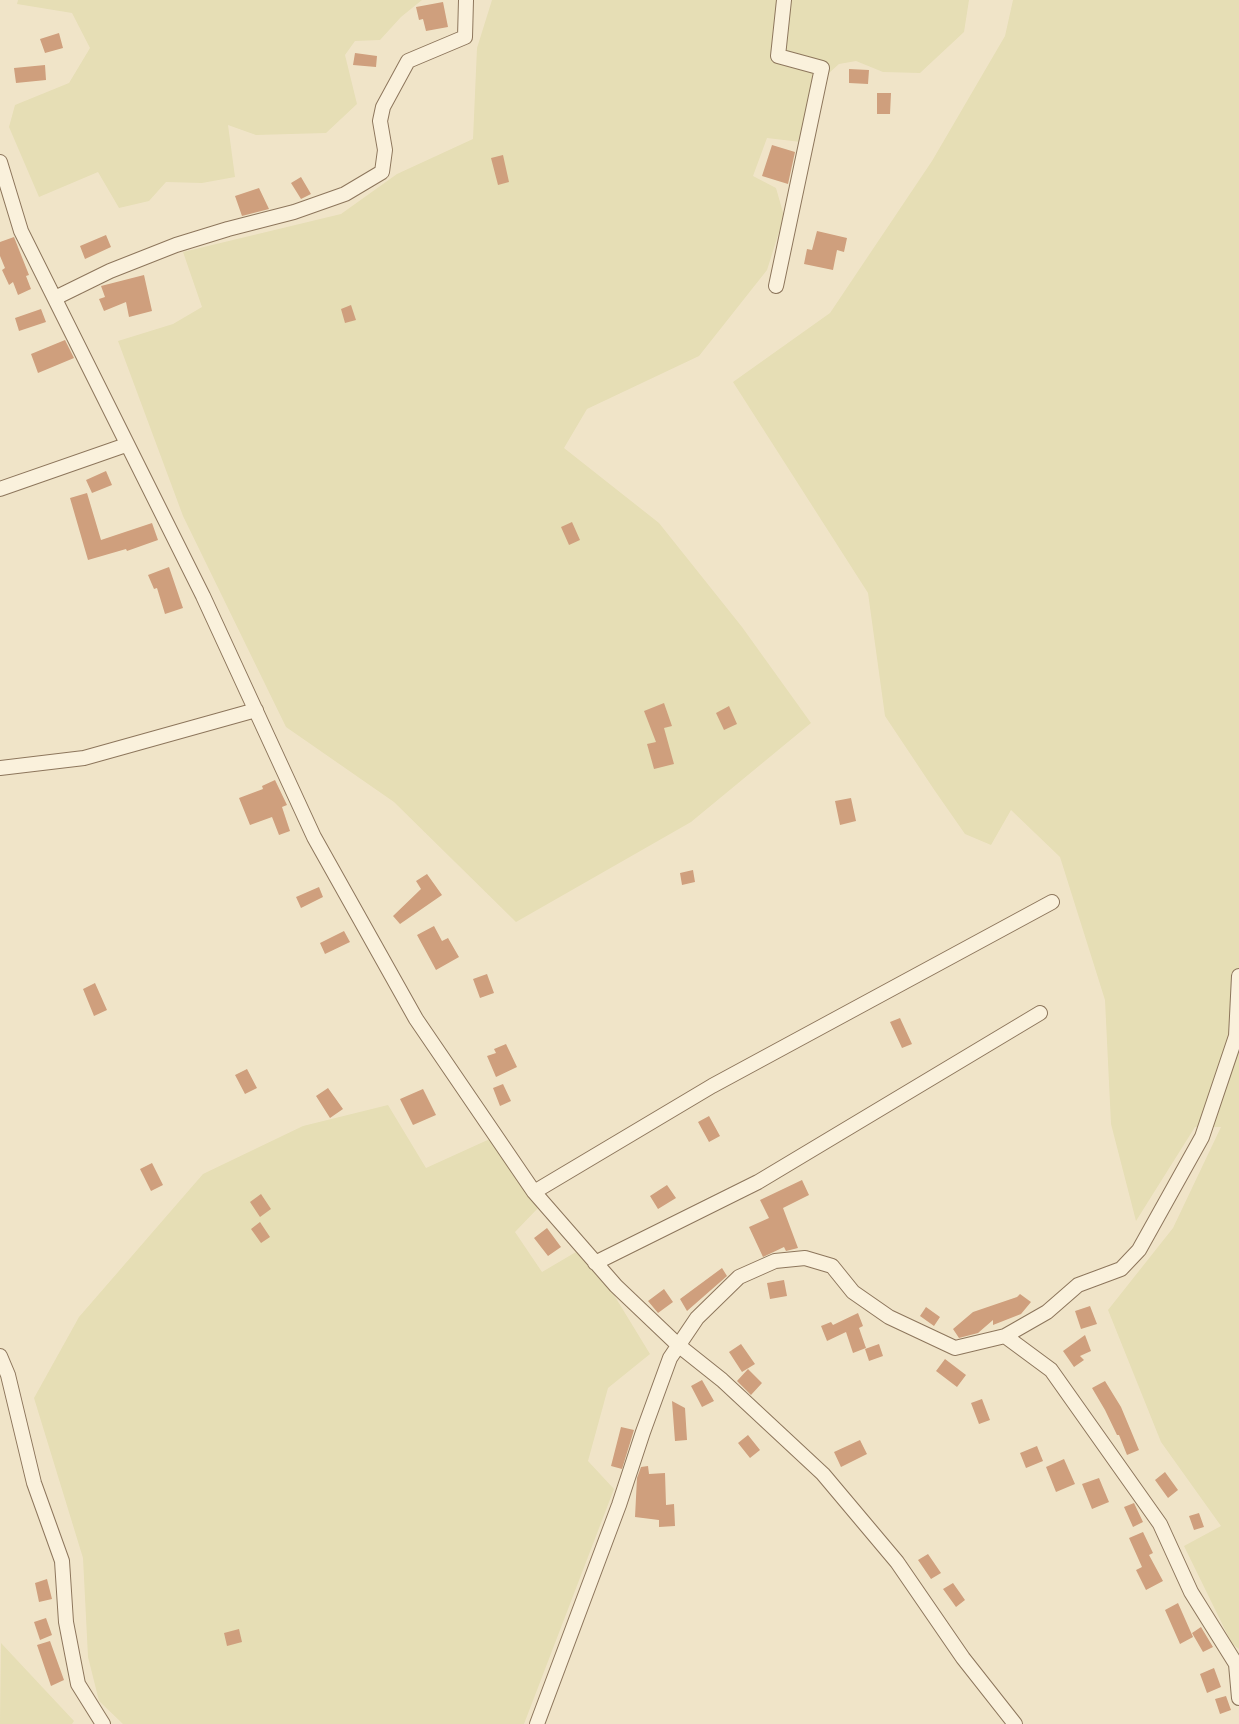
<!DOCTYPE html>
<style>
body{margin:0}
canvas{display:block;background:#f0e4c8}
</style>
<canvas width="1239" height="1724"></canvas>
<script>
const g = document.querySelector('canvas').getContext('2d');
g.lineJoin = 'round';
function fillPath(path, color) { g.fillStyle = color; g.fill(path, 'evenodd'); }
const toPath = rows => new Path2D(rows.map(r => 'M' + r).join(''));
function trace(path, color, width, dash) { g.strokeStyle = color; g.lineWidth = width; g.lineCap = dash ? 'butt' : 'round'; g.setLineDash(dash || []); g.stroke(path); }
fillPath(toPath([
 [18,0,422,0,401,17,380,40,355,41,345,55,357,104,326,133,256,135,228,125,235,177,202,183,166,182,149,201,119,208,98,172,39,197,9,127,15,105,69,83,90,48,72,13,17,4],
 [492,0,969,0,964,32,920,73,883,72,856,61,839,64,829,73,801,142,767,138,753,176,776,188,784,216,767,270,699,356,587,409,564,448,659,523,742,627,811,723,691,822,516,922,394,802,286,727,183,516,118,341,173,324,202,307,183,252,341,214,397,174,473,139,477,48],
 [1013,0,1239,0,1239,1649,1232,1644,1184,1546,1221,1526,1161,1442,1108,1310,1173,1228,1221,1127,1195,1127,1136,1221,1111,1124,1105,1000,1060,857,1011,810,991,845,965,834,935,791,885,716,868,593,733,382,830,313,932,161,1005,36],
 [388,1105,426,1168,492,1138,539,1207,515,1232,542,1272,576,1252,614,1295,650,1354,608,1388,588,1461,614,1489,524,1724,123,1724,99,1701,88,1657,83,1558,34,1398,79,1317,203,1174,303,1126],
 [1,1643,74,1721,72,1724,0,1724]
]), '#e6deb5');
fillPath(toPath([
 [443,2,448,27,426,31,423,19,419,20,416,7],
 [59,33,63,48,45,53,40,39],
 [355,53,377,56,376,67,353,65],
 [45,65,46,80,16,83,14,68],
 [849,69,869,70,868,84,849,83],
 [877,93,891,93,890,114,877,114],
 [772,145,795,152,788,184,762,176],
 [503,155,509,182,498,185,491,158],
 [301,177,311,194,301,199,291,183],
 [259,188,269,209,242,216,235,196],
 [817,231,847,238,844,252,837,250,833,270,804,264,807,249,812,250],
 [106,235,111,247,85,259,80,246],
 [14,237,29,275,26,276,31,289,18,295,13,282,9,285,2,270,5,268,0,256,0,242],
 [144,275,152,311,129,317,126,302,104,311,99,299,105,297,101,286],
 [351,305,356,320,345,323,341,309],
 [41,309,46,322,19,331,15,318],
 [65,340,74,358,38,373,31,354],
 [106,471,112,485,92,493,86,480],
 [87,493,101,540,152,523,158,540,127,551,126,549,88,560,70,498],
 [572,522,580,540,569,545,561,527],
 [169,567,183,608,165,614,157,588,154,589,148,575],
 [664,703,672,726,664,728,674,764,654,769,647,744,656,742,644,711],
 [729,706,737,724,724,730,716,713],
 [275,780,287,805,282,807,290,831,279,835,272,817,250,825,239,798,263,789,262,786],
 [851,798,856,821,840,825,835,801],
 [693,870,695,882,682,885,680,873],
 [427,874,442,895,400,924,393,916,421,889,416,881],
 [319,887,323,897,301,908,296,897],
 [434,926,442,941,448,938,459,957,436,970,417,935],
 [344,931,350,942,325,954,320,943],
 [487,974,494,993,480,998,473,979],
 [95,983,107,1010,94,1016,83,989],
 [900,1018,912,1044,902,1048,890,1022],
 [506,1044,517,1067,496,1077,487,1056,496,1053,494,1049],
 [247,1069,257,1088,245,1094,235,1075],
 [503,1084,511,1101,500,1106,493,1088],
 [328,1088,343,1109,330,1118,316,1096],
 [423,1089,436,1115,413,1125,400,1099],
 [709,1116,720,1136,709,1142,698,1122],
 [152,1163,163,1185,151,1191,140,1169],
 [802,1180,809,1195,783,1208,798,1248,786,1251,784,1247,763,1257,749,1227,769,1218,760,1200],
 [667,1185,676,1198,658,1209,650,1196],
 [261,1194,271,1209,260,1217,250,1202],
 [260,1222,270,1237,261,1243,251,1229],
 [547,1228,561,1247,548,1256,534,1238],
 [722,1268,727,1276,687,1311,680,1299],
 [784,1280,787,1296,770,1299,767,1283],
 [664,1289,673,1302,658,1313,648,1301],
 [1020,1294,1031,1302,1021,1314,993,1325,993,1320,978,1333,959,1338,953,1329,973,1312,1017,1297],
 [1090,1306,1097,1324,1081,1329,1075,1311],
 [926,1307,940,1317,934,1326,920,1316],
 [858,1313,863,1326,859,1328,866,1348,853,1353,846,1332,827,1341,821,1326,831,1322,833,1325],
 [1085,1335,1091,1351,1080,1356,1084,1360,1074,1367,1063,1351],
 [741,1344,755,1364,742,1372,729,1352],
 [879,1344,883,1356,869,1361,865,1349],
 [945,1359,966,1375,957,1387,936,1371],
 [748,1369,762,1383,751,1395,737,1381],
 [702,1380,714,1401,702,1407,691,1386],
 [1105,1381,1121,1407,1139,1450,1127,1455,1119,1435,1117,1435,1105,1410,1092,1388],
 [982,1399,990,1420,979,1424,971,1403],
 [672,1401,685,1408,687,1440,675,1441],
 [621,1427,634,1430,622,1469,611,1466],
 [748,1435,760,1450,750,1458,738,1443],
 [860,1440,867,1454,841,1467,834,1452],
 [1037,1446,1043,1461,1026,1468,1020,1453],
 [1064,1459,1075,1484,1056,1492,1046,1467],
 [648,1466,649,1474,665,1473,666,1505,674,1504,675,1526,659,1527,659,1520,635,1517,637,1478,641,1467],
 [1165,1472,1178,1490,1168,1498,1155,1480],
 [1099,1478,1109,1502,1092,1509,1082,1484],
 [1134,1503,1143,1522,1133,1527,1124,1507],
 [1199,1513,1204,1527,1194,1530,1189,1516],
 [1143,1532,1153,1553,1149,1555,1163,1581,1146,1590,1136,1570,1142,1567,1129,1538],
 [928,1554,941,1573,931,1579,918,1560],
 [47,1579,52,1599,39,1602,35,1583],
 [953,1583,965,1600,956,1607,943,1589],
 [1178,1603,1193,1637,1180,1644,1165,1610],
 [46,1618,52,1635,40,1640,34,1622],
 [1201,1627,1213,1647,1203,1652,1192,1633],
 [239,1629,242,1642,227,1646,224,1633],
 [50,1641,64,1680,51,1686,37,1645],
 [1214,1668,1221,1687,1207,1693,1200,1674],
 [1226,1696,1231,1710,1220,1714,1215,1699]
]), '#cf9f7d');
const minor = toPath([
 [0,162,21,231,203,596,314,837,416,1019,534,1192,616,1286,678,1345,722,1380,823,1474,897,1562,963,1658,1015,1724],
 [776,286,822,68,778,56,784,0],
 [55,298,110,271,176,245,228,229,294,212,345,194,382,172,385,150,380,121,383,107,408,61,465,37,466,0],
 [0,489,126,445],
 [0,768,84,758,256,710],
 [534,1192,712,1086,1052,902],
 [595,1263,758,1182,1040,1013],
 [1005,1336,1051,1370,1160,1524,1191,1592,1236,1664,1239,1698],
 [0,1356,8,1375,34,1483,62,1561,66,1622,78,1684,103,1724],
 [537,1724,619,1505,643,1432,670,1358,697,1318,739,1277,775,1261,805,1258,832,1266,853,1292,889,1317,955,1348,1005,1336,1047,1312,1078,1285,1121,1269,1139,1250,1202,1137,1236,1036,1239,976]
]);
trace(minor, '#8d765c', 16);
trace(minor, '#faf1dc', 14);
</script>
